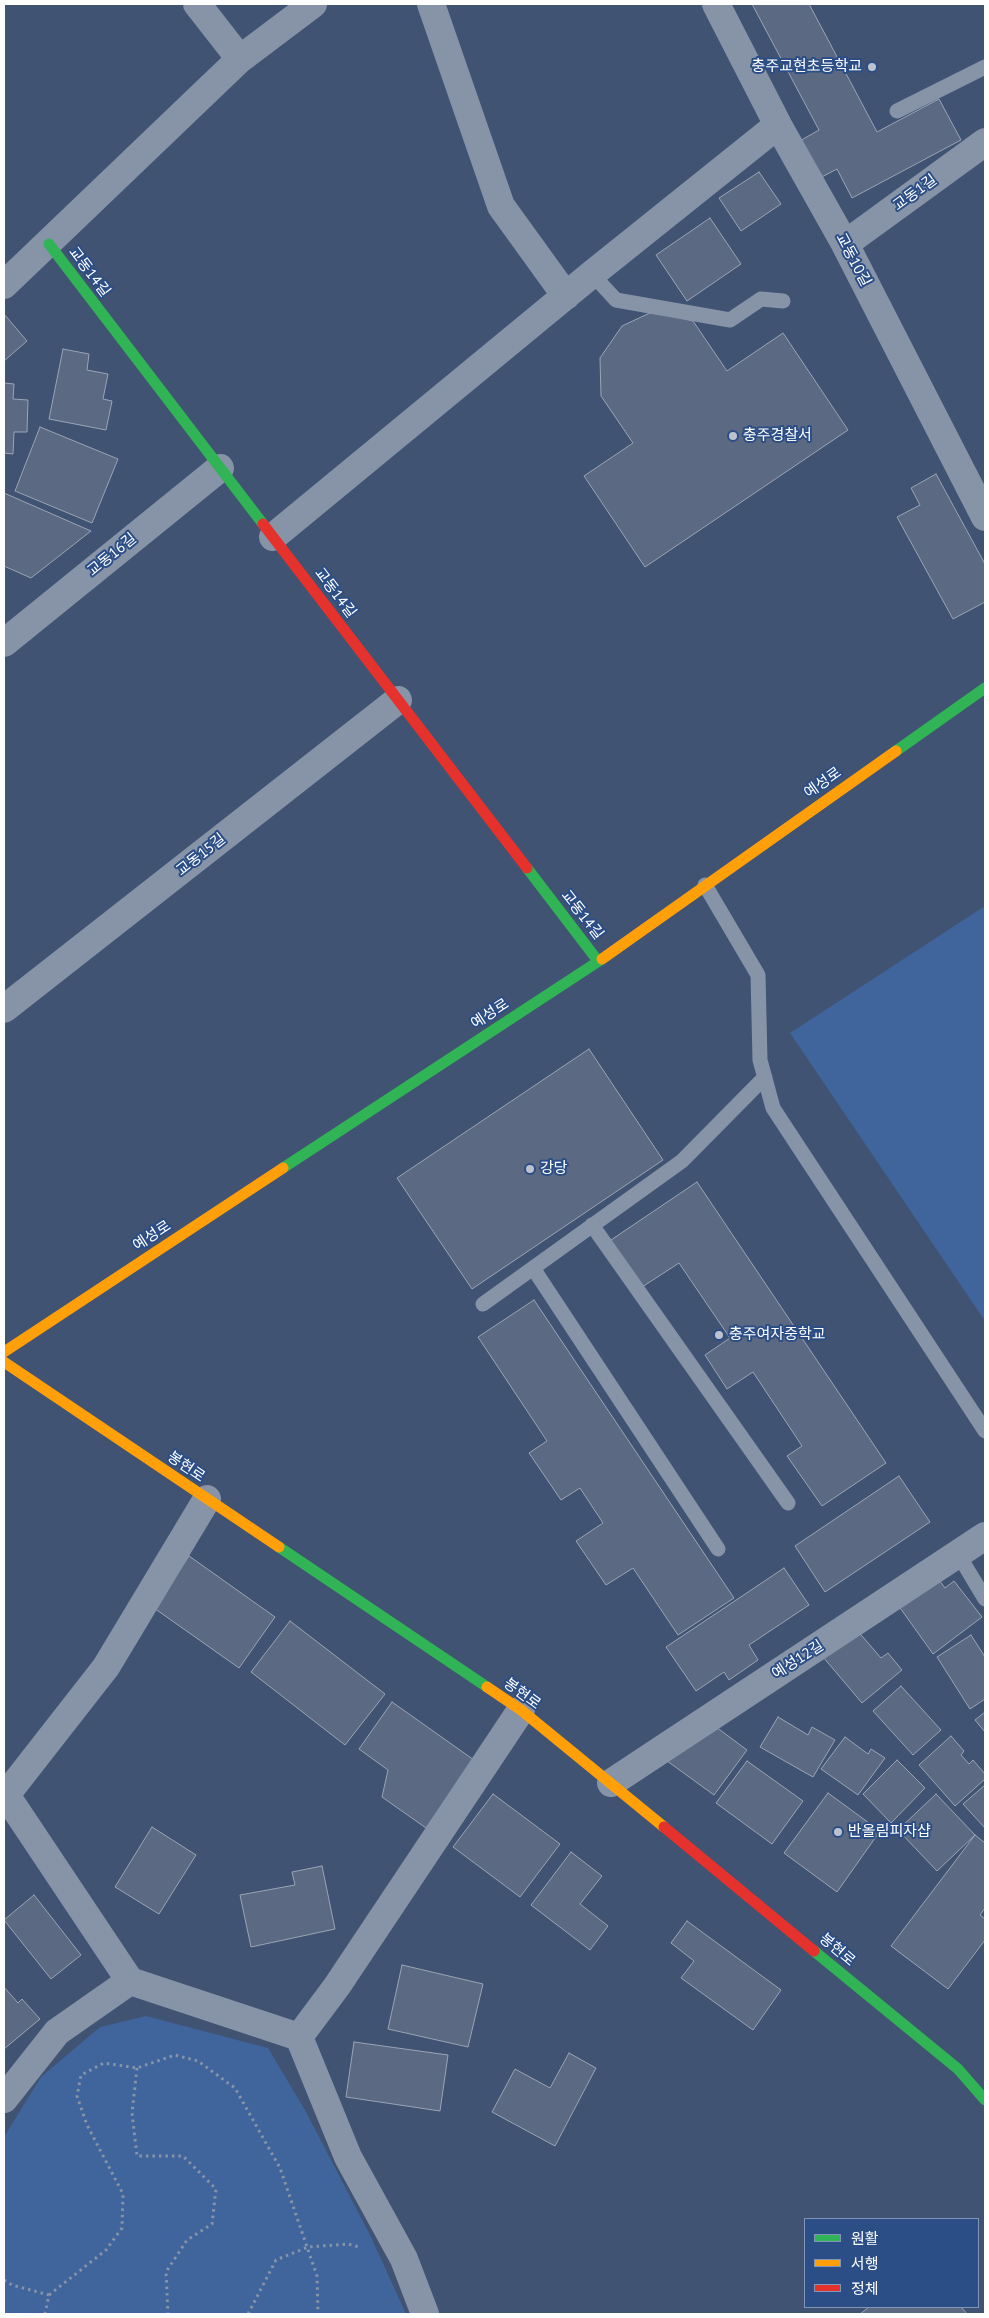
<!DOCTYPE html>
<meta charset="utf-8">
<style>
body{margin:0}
#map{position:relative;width:989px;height:2318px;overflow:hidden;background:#405372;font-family:"PT Sans","Noto Sans KR",sans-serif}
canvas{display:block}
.frame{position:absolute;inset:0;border:5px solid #fff;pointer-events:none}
.legend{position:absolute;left:804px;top:2218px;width:175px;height:90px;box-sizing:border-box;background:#2b4e87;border:1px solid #8095b7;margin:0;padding:6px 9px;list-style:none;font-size:15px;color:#fff}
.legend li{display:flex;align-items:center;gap:10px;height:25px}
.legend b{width:25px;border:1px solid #8095b7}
</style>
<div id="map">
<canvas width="989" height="2318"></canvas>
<div class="frame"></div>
<ul class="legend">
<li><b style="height:6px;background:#30b455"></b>원활</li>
<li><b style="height:6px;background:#ff9f0a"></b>서행</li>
<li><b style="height:6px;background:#e5322d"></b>정체</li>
</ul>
</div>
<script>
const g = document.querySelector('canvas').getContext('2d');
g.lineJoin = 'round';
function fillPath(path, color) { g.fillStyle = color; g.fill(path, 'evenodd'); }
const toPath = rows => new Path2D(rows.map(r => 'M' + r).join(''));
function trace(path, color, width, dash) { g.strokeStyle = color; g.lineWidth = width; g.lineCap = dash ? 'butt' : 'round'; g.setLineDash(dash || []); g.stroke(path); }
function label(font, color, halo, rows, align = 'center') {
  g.font = font + ' "PT Sans","Noto Sans KR",sans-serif'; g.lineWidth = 4; g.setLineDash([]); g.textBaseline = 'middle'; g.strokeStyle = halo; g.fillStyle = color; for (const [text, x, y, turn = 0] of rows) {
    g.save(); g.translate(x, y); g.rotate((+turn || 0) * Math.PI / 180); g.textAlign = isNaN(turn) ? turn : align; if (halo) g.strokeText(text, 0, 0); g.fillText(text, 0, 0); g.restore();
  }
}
fillPath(toPath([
 [985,906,985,1321,790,1033],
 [146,2016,268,2048,305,2110,371,2237,406,2314,4,2314,4,2137,41,2077,100,2027]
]), '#40649c');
const building = toPath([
 [752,4,809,4,877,132,939,99,961,140,852,198,837,169,818,179,798,142,819,130,752,4],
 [759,172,781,204,741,231,719,198,759,172],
 [710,218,741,264,687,301,656,255,710,218],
 [654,311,693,321,727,371,783,333,848,430,645,567,584,476,633,443,601,396,600,358,622,326,654,311],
 [4,314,27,341,4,361,4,314],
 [63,349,89,354,87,370,108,374,103,399,112,401,106,430,49,419,63,349],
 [4,383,14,384,13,399,28,400,27,432,14,432,13,454,4,453,4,383],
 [40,427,118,459,92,523,15,491,40,427],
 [936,474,985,564,985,602,953,619,897,517,920,505,911,488,936,474],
 [4,493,91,531,31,578,4,566,4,493],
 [589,1049,663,1160,472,1289,397,1178,589,1049],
 [697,1182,886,1463,822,1506,787,1456,802,1446,753,1372,727,1389,705,1355,730,1338,679,1263,639,1289,608,1242,697,1182],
 [534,1300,734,1598,678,1635,633,1568,606,1585,576,1541,603,1523,580,1488,561,1500,529,1453,547,1441,478,1337,534,1300],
 [899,1476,930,1522,825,1592,795,1546,899,1476],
 [189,1556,275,1617,239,1668,154,1608,189,1556],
 [784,1568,809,1605,749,1645,758,1660,729,1680,724,1672,696,1691,666,1647,784,1568],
 [936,1576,945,1588,954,1581,982,1617,933,1654,898,1605,936,1576],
 [290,1621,385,1694,345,1745,251,1672,290,1621],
 [856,1629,881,1658,888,1653,902,1670,862,1703,823,1657,856,1629],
 [971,1635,985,1657,985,1699,970,1709,937,1657,971,1635],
 [901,1686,941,1730,913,1755,873,1711,901,1686],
 [392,1702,474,1760,426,1828,382,1797,388,1770,359,1749,392,1702],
 [985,1712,985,1732,975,1720,985,1712],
 [778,1717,808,1735,812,1727,835,1740,813,1777,760,1747,778,1717],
 [712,1724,747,1750,714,1795,663,1758,712,1724],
 [951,1736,964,1751,961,1755,969,1764,973,1760,985,1774,985,1779,955,1806,919,1765,951,1736],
 [845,1737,868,1754,871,1749,885,1758,858,1795,821,1769,845,1737],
 [897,1760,925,1788,891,1823,863,1794,897,1760],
 [747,1761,803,1801,772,1844,716,1803,747,1761],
 [985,1785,985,1828,963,1804,985,1785],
 [828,1793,880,1831,837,1892,784,1853,828,1793],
 [493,1794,560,1844,520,1897,453,1847,493,1794],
 [936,1794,975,1835,937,1871,898,1830,936,1794],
 [152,1827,196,1855,159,1914,115,1887,152,1827],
 [975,1835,985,1843,985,1908,980,1915,985,1919,985,1940,948,1989,891,1946,975,1835],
 [571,1852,602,1876,580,1904,608,1926,590,1950,531,1905,571,1852],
 [322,1866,335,1929,251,1947,240,1895,295,1885,292,1872,322,1866],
 [34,1895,81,1955,51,1979,4,1920,34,1895],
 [687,1921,781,1990,753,2030,681,1978,694,1961,671,1943,687,1921],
 [402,1965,483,1984,468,2047,388,2029,402,1965],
 [4,1987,18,2003,22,1999,40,2019,4,2049,4,1987],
 [354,2042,448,2055,440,2111,346,2097,354,2042],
 [569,2053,596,2068,555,2146,492,2112,515,2069,550,2088,569,2053],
 [869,2307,961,2307,967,2314,860,2314,869,2307]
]);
fillPath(building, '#5b6a82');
trace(building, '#9aa4b6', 1);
trace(toPath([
 [137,2068,132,2113,137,2156,183,2156,216,2189,212,2224,187,2240,166,2272,168,2314],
 [4,2280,12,2285,49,2295,45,2314],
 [49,2295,106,2250,122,2228,123,2194,87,2125,77,2096,81,2075,104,2063,137,2068,175,2055,198,2061,235,2088,280,2168,317,2276,318,2314],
 [248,2314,276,2260,308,2247,348,2244,359,2247]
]), '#8794a8', 3, [2.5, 4]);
trace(toPath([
 [897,111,985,67],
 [592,274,616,300,730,320,761,299,783,301],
 [705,885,758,975,760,1060,773,1108,985,1431],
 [592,1225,788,1503],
 [533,1268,718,1549],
 [483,1304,682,1161,765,1077],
 [958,1554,985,1599]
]), '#8794a8', 15);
trace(toPath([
 [197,4,240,59],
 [431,4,501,206,566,296],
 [716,4,778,125,845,244,985,517],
 [845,244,985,142],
 [4,285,240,59,313,4],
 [273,537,592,274,778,125],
 [4,643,220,468],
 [4,1009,398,700],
 [611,1783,985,1536],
 [4,1792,130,1981,299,2037],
 [6,1795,106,1667,207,1499],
 [4,2099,57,2032,130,1981],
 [425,2314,404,2259,348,2157,299,2037,337,1986,521,1710]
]), '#8794a8', 28);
trace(toPath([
 [49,244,263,524],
 [896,751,985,688],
 [527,868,598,961],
 [283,1168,602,959],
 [279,1547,487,1687],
 [814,1951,958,2069,985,2100]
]), '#30b455', 11);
trace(toPath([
 [602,959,896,751],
 [4,1352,283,1168],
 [4,1362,279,1547],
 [487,1687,521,1710,664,1827]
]), '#ff9f0a', 11);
trace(toPath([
 [263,524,527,868],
 [664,1827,814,1951]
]), '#e5322d', 11);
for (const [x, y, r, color] of [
 [872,67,5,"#bcc3ce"],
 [733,436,5,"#bcc3ce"],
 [530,1169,5,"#bcc3ce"],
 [719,1335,5,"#bcc3ce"],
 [838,1832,5,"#bcc3ce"]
]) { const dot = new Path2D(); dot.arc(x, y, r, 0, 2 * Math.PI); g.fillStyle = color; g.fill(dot); trace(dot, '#2b4e87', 2); }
label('15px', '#fff', '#2b4e87', [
 ["충주교현초등학교",862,67,"right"],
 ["충주경찰서",743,436],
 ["강당",540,1169],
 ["충주여자중학교",729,1335],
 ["반올림피자샵",848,1832]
], 'left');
label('15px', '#fff', '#2b4e87', [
 ["교동1길",915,193,-36],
 ["교동10길",853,260,62],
 ["교동14길",89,272,53],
 ["교동16길",112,555,-39],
 ["교동14길",335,593,53],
 ["예성로",823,783,-35],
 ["교동15길",201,855,-38],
 ["교동14길",582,915,52],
 ["예성로",490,1014,-33],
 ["예성로",152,1236,-33],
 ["봉현로",186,1467,34],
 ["예성12길",798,1660,-33],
 ["봉현로",522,1694,36],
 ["봉현로",837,1950,40]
]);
</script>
